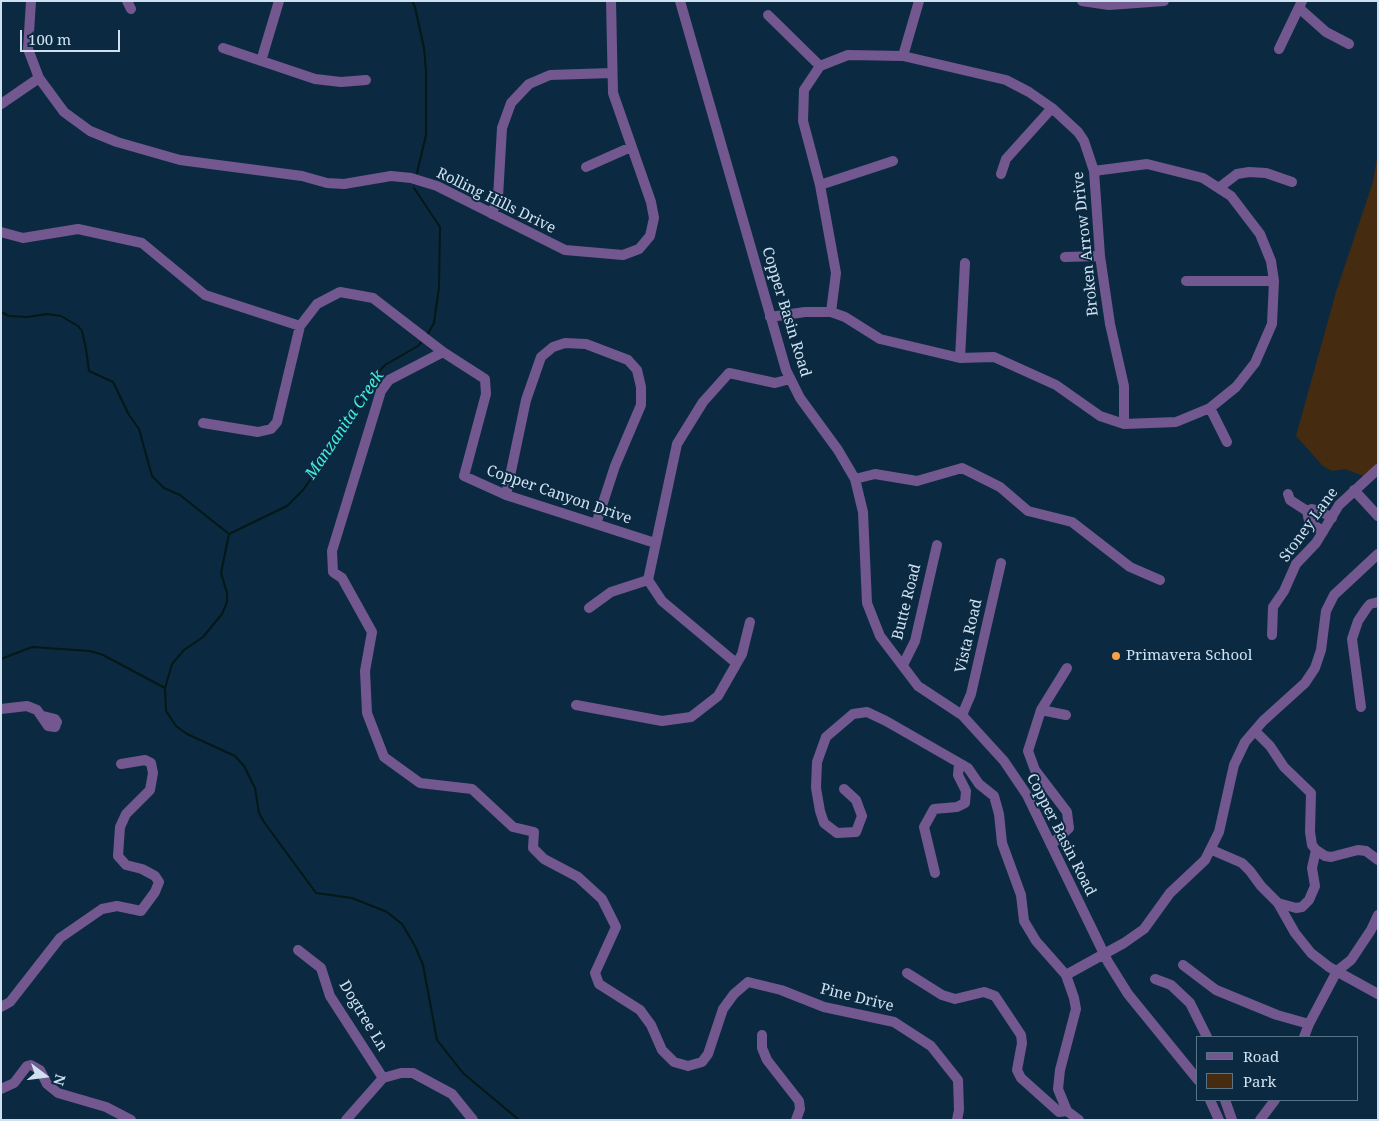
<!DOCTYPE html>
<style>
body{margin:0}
#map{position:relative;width:1379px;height:1121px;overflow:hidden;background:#0b2a41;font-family:"Noto Serif",serif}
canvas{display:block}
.frame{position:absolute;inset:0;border:2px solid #cfe1f0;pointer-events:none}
.legend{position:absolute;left:1196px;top:1036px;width:162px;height:65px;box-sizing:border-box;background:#0b2a41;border:1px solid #597387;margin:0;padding:6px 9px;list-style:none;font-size:15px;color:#cfe1f0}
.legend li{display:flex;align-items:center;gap:10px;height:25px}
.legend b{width:25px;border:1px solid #597387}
.north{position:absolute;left:20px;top:1051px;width:50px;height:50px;-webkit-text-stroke:4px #0b2a41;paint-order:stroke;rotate:105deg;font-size:14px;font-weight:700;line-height:20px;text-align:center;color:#cfe1f0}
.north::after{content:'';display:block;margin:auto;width:18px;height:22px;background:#cfe1f0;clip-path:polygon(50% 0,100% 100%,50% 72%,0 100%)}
.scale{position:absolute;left:20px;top:30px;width:100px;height:22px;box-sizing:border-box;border:2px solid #cfe1f0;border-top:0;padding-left:6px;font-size:15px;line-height:18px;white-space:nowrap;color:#cfe1f0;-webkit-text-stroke:4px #0b2a41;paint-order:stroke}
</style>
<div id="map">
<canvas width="1379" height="1121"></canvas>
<div class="frame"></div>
<ul class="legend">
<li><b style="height:6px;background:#72588f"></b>Road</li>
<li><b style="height:14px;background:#452b0f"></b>Park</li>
</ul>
<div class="north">N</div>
<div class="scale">100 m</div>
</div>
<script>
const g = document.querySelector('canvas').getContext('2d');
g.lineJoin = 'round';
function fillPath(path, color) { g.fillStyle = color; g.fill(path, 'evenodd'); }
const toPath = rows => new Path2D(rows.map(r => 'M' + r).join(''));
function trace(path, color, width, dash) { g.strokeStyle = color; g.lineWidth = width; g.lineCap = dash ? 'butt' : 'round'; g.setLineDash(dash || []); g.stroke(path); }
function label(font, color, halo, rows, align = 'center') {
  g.font = font + ' "Noto Serif",serif'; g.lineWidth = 4; g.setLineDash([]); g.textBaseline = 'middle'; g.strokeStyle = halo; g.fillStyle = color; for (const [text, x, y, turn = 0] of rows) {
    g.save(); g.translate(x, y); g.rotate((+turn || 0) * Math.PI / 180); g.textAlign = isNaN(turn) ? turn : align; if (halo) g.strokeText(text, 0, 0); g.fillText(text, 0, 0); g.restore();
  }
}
fillPath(toPath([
 [1378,152,1378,463,1366,477,1345,469,1332,471,1323,466,1296,436,1336,292,1373,182]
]), '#452b0f');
trace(toPath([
 [412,1,415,7,424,48,426,71,426,135,417,173],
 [414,188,440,227,439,287,434,323,427,335],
 [1,312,9,316,27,317,47,314,61,316,78,326,82,331,86,349,89,371,113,382,129,415,139,429,152,476,164,488,180,495,229,534],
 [422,341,418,346,385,365,373,378,332,449,303,490,287,506,229,534,221,573,227,593,227,602,222,614,203,637,184,650,172,664,165,688,166,711,176,726,187,734,235,756,244,766,255,788,259,813,264,822,316,893,352,898,387,912,402,924,415,946,423,965,437,1040,463,1073,519,1120],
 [1,659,32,647,90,651,103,655,165,688]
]), '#041815', 2);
trace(toPath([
 [31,1,28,49,39,78,64,112,90,131,117,142,180,160,302,176,327,183,344,184,391,176,411,178,437,186,565,250,623,255,639,249,650,236,654,218,651,202,613,93,611,1],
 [127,1,131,9],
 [680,1,786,370,800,398,838,450,855,479,863,512,867,603,880,636,918,686,962,715,1004,761,1027,795,1108,962,1128,994,1198,1080],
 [1082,1,1109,5,1164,1],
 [1299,8,1326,32,1349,44],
 [768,15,820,66],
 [223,48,315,79,341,82,366,80],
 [1279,49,1302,1],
 [903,56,919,1],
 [261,61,279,1],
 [820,66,848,55,903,56,1006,80,1029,92,1052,108,1078,132,1084,141,1094,171,1100,256,1110,324,1124,386,1124,424],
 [820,66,804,90,803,121,820,185,836,273,831,312],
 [1,104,39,78],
 [586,167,631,147],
 [1001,174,1006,159,1052,108],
 [820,185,893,161],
 [1220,187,1237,174,1249,172,1266,173,1292,182],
 [492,214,498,197,502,128,511,103,529,84,550,75,612,73],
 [1,232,23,238,78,229,142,243,205,295,300,326,317,304,340,292,373,298,443,352,485,379,486,394,464,476,506,495,655,543],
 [1065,257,1100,256],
 [1186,281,1274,281],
 [770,317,805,312,831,312,845,317,880,339,960,358,994,357,1056,385,1100,416,1124,424,1176,422,1210,408,1236,387,1255,363,1272,324,1274,281,1271,261,1260,234,1231,196,1203,178,1147,164,1094,171],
 [443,352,389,380,381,391,332,551,333,572,342,578,372,632,365,671,367,713,384,757,420,783,472,789,513,827,534,832,533,848,544,859,578,877,602,899,616,927,595,973,599,984,640,1010,651,1025,662,1050,674,1062,688,1066,702,1062,708,1054,723,1009,734,994,748,982,781,990,824,1007,894,1022,931,1046,958,1080,959,1110,957,1120],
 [960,358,965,263],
 [1210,408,1227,442],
 [203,423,258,432,271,429,277,422,300,326],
 [855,479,875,474,917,481,962,468,1000,487,1028,511,1072,522,1130,567,1160,580],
 [1354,490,1378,516],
 [1288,494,1290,500,1307,511],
 [506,495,526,400,541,357,553,347,565,343,586,344,628,360,637,370,641,387,641,405,615,466,596,524],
 [1323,532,1309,521,1307,511,1312,509,1320,511,1332,518],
 [589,608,611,592,648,580],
 [1272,635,1273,607,1284,591,1296,564,1316,543,1339,505,1378,469],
 [736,663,662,601,648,580,677,444,703,402,729,373,775,383,790,379],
 [903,665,915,641,937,545],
 [576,705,662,721,691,717,718,696,742,654,750,622],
 [1361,707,1352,639,1358,621,1366,609,1370,604,1378,602],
 [1,709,27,706,37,710,48,726,55,727,57,722,55,719,43,716],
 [1041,710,1066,715],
 [962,715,971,694,1001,563],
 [1255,731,1270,746,1284,767,1311,793,1310,832,1312,845,1316,850,1325,856,1331,857,1358,850,1366,851,1378,860],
 [844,789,856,800,862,816,856,832,837,833,824,823,820,811,816,788,817,762,826,737,853,714,867,712,886,721,968,768,979,784,994,796,999,814,1002,843,1021,895,1024,921,1036,941,1066,975,1074,998,1076,1009,1060,1070,1058,1089,1067,1111,1079,1120],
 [1051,845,1069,828,1067,812,1035,770,1028,751,1041,710,1067,668],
 [1212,850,1242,863,1250,871,1261,886,1278,903,1295,933,1311,953,1329,967,1378,994],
 [935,873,924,827,934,809,957,807,965,803,966,791,958,775,959,764],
 [1278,903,1296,908,1302,907,1309,900,1315,886,1312,868,1316,850],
 [298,950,321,968,330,996,383,1078],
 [1183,965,1216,990,1277,1015,1309,1024],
 [907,973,942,995,955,999,984,992,995,996,1021,1035,1022,1043,1017,1070,1021,1078,1059,1112,1067,1111],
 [1066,975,1124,943,1144,929,1170,893,1205,860,1219,832,1234,765,1245,742,1263,721,1305,683,1315,668,1321,650,1326,611,1334,595,1378,554],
 [1155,979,1171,985,1190,1003,1207,1037],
 [1,1007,10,1002,60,938,102,909,117,906,141,911,155,892,159,882,155,876,142,869,126,865,118,856,120,827,126,814,150,790,153,773,151,763,145,760,121,764],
 [762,1035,762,1048,767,1060,799,1101,800,1109,796,1120],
 [1304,1037,1309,1024,1337,971,1351,960,1371,930,1378,915],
 [1,1089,14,1083,27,1066,31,1065,40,1070,47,1084,58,1093,106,1107,131,1120],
 [1210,1100,1219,1120],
 [1225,1100,1232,1120],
 [346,1120,383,1078,401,1073,413,1073,452,1094,473,1120],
 [1260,1120,1275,1100]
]), '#72588f', 10);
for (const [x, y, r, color] of [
 [1116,656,5,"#f6a247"]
]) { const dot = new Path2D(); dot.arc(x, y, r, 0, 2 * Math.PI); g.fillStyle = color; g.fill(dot); trace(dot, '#0b2a41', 2); }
label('15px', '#cfe1f0', '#0b2a41', [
 ["Rolling Hills Drive",496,201,26],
 ["Broken Arrow Drive",1086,244,-96],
 ["Copper Basin Road",786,312,73],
 ["Copper Canyon Drive",559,495,19],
 ["Stoney Lane",1309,525,-54],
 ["Butte Road",907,602,-76],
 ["Vista Road",969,636,-77],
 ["Copper Basin Road",1061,835,63],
 ["Pine Drive",857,998,14],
 ["Dogtree Ln",363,1016,59]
]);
label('15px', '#cfe1f0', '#0b2a41', [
 ["Primavera School",1126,656]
], 'left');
label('italic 16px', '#46ebda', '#0b2a41', [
 ["Manzanita Creek",345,425,-56]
]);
</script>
